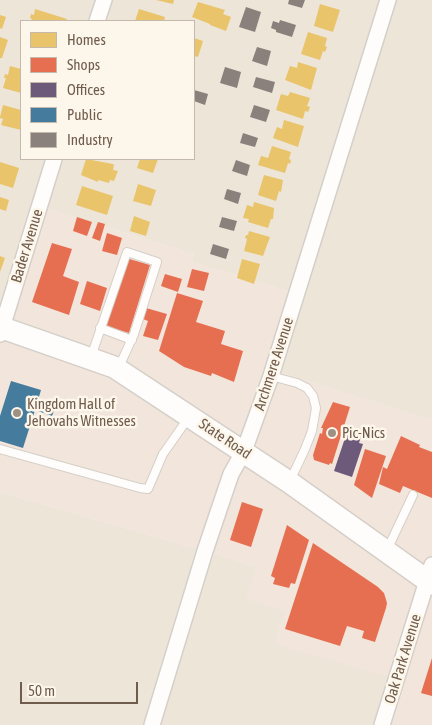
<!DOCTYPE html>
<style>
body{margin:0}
#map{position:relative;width:432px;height:725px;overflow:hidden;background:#f5f2ea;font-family:"Asap Condensed",sans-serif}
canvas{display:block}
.legend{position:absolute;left:20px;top:20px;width:175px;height:140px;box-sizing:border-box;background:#fdf7eb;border:1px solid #c5b9ac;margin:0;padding:6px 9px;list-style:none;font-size:15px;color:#705c4d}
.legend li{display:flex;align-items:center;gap:10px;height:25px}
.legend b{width:25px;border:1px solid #c5b9ac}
.scale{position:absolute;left:20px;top:682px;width:118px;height:22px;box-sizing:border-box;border:2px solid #705c4d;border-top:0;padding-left:6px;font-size:15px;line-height:18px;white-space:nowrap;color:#705c4d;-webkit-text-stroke:4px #fdf7eb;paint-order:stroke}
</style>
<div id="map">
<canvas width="432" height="725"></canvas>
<ul class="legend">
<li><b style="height:14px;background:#e9c46a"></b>Homes</li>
<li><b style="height:14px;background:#e76f51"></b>Shops</li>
<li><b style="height:14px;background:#6d597a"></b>Offices</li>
<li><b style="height:14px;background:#457b9d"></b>Public</li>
<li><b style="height:14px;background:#8a817c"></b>Industry</li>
</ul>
<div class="scale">50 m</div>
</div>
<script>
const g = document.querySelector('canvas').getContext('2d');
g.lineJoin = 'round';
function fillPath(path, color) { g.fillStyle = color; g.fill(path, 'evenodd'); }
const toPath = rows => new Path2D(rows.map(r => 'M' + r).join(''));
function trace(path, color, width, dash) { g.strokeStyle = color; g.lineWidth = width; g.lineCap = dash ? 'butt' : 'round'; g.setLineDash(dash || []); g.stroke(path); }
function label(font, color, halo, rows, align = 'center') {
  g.font = font + ' "Asap Condensed",sans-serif'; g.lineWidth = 5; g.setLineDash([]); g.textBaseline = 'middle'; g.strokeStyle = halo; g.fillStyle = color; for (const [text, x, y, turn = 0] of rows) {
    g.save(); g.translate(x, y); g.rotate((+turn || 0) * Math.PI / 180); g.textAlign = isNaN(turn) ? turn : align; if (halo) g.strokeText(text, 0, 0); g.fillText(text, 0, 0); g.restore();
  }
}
fillPath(toPath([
 [0,0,432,0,432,420,273,370,297,294,192,262,194,254,40,206,0,334],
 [21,21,194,21,194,159,21,159],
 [0,492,256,566,284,611,397,679,382,725,0,725]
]), '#ede5d8');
fillPath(toPath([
 [40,206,194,254,192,262,297,294,274,370,432,420,432,725,382,725,396,679,274,644,284,611,246,599,256,566,0,492,0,334]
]), '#f2e5db');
fillPath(toPath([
 [156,0,174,0,173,4],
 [198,2,225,10,223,14,231,17,226,31,210,25,210,24,192,17],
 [320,4,340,10,333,32,314,26],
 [35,9,67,19,66,21,31,21,32,19,30,18,31,14,34,15],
 [139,9,165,17,164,21,135,21],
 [0,15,6,17,2,29,0,28],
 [308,32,327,38,325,46,327,47,325,52,323,51,320,60,301,54],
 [0,37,8,40,2,58,0,58],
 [194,38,203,41,198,57,194,56],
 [298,62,317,68,311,90,285,80,290,66,297,68],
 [10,66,21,69,21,93,3,88,6,78,4,78,5,74,8,75],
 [290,92,310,98,307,106,310,107,308,112,305,111,303,119,276,110,281,94,288,96],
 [3,105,21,110,21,130,1,125,3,119,0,118,0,117],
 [284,120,304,126,298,147,273,138,277,127,282,129],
 [272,146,291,152,289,159,291,160,290,164,288,163,285,173,258,165,261,156,268,158],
 [86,159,113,164,114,165,113,170,118,171,114,181,110,180,109,183,98,180,98,182,81,175],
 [140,159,158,159,153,173,137,168],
 [0,162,19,168,13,188,0,184],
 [264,175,283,180,281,192,279,191,276,201,258,195],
 [138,184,156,190,151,206,133,201],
 [82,186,113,196,107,215,76,205],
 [0,197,9,200,6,211,0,209],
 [254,202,274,208,273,219,271,219,268,228,248,222,249,219,243,218,247,205,253,207],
 [134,216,150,222,146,236,130,231],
 [249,231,270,237,263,256,244,251,247,239,245,238,246,235,248,235],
 [0,256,5,258,0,272],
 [242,259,260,264,254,284,237,278]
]), '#e9c46a');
fillPath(toPath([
 [77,217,92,222,87,236,73,231],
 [98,222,105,224,100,241,92,238],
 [107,233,122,238,117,255,102,251],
 [52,243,72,249,63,276,79,282,69,315,32,302],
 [126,258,150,265,129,333,104,326],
 [192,269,209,273,204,291,187,287],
 [165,274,182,279,178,292,161,286],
 [87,281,107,288,100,311,80,304],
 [177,293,203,301,196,322,225,331,221,344,243,351,234,382,212,373,211,376,184,367,159,351],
 [146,308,167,314,158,340,143,336,148,321,143,319],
 [333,402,350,407,332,464,330,463,329,465,314,460,313,455,320,433,322,434,323,428,321,428],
 [401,436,420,445,419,447,432,452,432,498,403,486,400,493,379,484,383,467,387,469],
 [365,449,386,456,372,498,354,485],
 [242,502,263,509,251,547,230,540],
 [287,525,309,540,295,584,291,583,289,588,273,584,275,578,271,576],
 [313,543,378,587,384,593,387,603,386,608,375,642,362,638,364,631,347,626,340,646,285,629],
 [432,658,432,696,421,693]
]), '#e76f51');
fillPath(toPath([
 [347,432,361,436,359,443,363,444,352,477,334,471]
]), '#6d597a');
fillPath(toPath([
 [11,381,41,390,38,400,56,405,52,416,35,410,23,448,0,441,0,416]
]), '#457b9d');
fillPath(toPath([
 [289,0,305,0,302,8,288,4],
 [246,7,261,12,255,32,239,27],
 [280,20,296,25,292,37,276,32,276,30,271,28,273,21,279,23],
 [257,47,271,51,267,66,252,61],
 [225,67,241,72,237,88,220,83],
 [256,77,275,82,272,93,253,87],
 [194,90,208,94,205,105,194,101],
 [254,105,270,110,266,122,250,117],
 [243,133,258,138,255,147,240,143],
 [236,160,250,165,247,176,232,171],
 [227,189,241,193,238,204,224,199],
 [222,217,237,221,234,231,219,227],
 [213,244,229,249,226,259,210,254]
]), '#8a817c');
const lane = toPath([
 [100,328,132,340],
 [91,357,127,252,157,262,134,334,119,367],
 [271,376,297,383,307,388,313,396,316,408,312,431,305,449,290,481],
 [0,449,140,488,148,489,163,454,189,417],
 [387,550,413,495]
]);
const street = toPath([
 [97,21,104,0],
 [0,334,54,159],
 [152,725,205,551,231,474,244,451,271,376,388,0],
 [382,725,432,565]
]);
const secondary = toPath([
 [0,327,114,367,289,482,432,584]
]);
trace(lane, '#d4cfc8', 10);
trace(street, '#d4cfc8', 18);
trace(secondary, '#d4cfc8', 24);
trace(lane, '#fefdfc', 8);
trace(street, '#fefdfc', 15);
trace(secondary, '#fefdfc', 21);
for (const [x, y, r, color] of [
 [17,413,5,"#9f9084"],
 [332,433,5,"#9f9084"]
]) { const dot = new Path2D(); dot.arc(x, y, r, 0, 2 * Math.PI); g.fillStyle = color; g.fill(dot); trace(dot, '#fdf7eb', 2); }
label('15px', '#705c4d', '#fdf7eb', [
 ["Bader Avenue",27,246,-73],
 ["Archmere Avenue",274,364,-72],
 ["State Road",225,439,34],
 ["Oak Park Avenue",403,659,-73]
]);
label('15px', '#705c4d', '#fdf7eb', [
 ["Kingdom Hall of",27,404],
 ["Jehovahs Witnesses",27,421],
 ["Pic-Nics",342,433]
], 'left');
</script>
